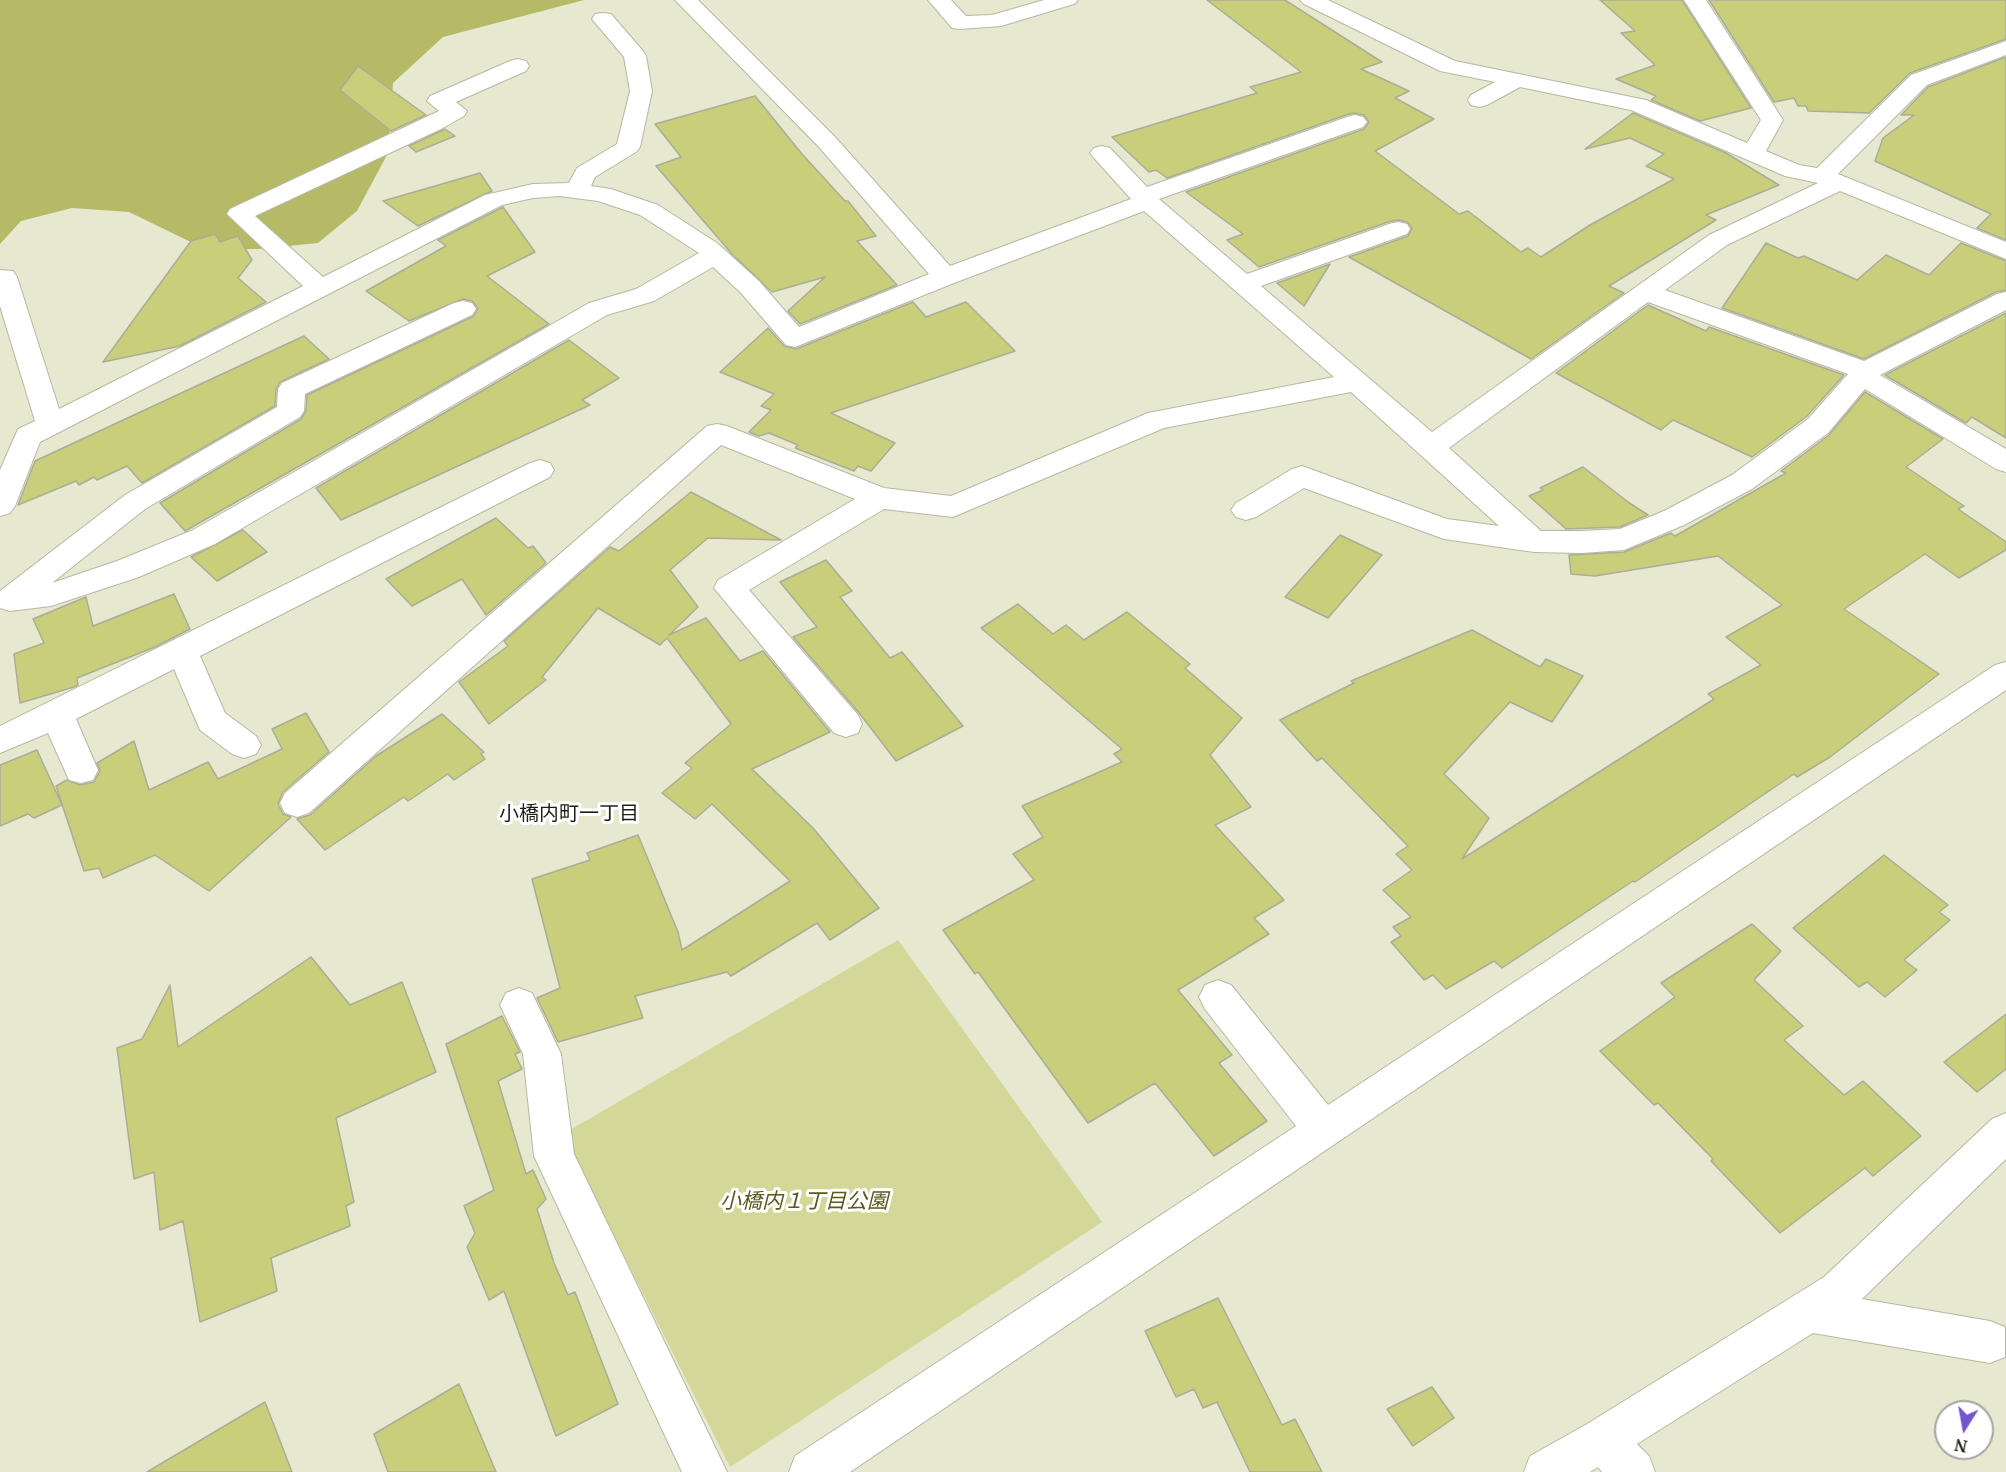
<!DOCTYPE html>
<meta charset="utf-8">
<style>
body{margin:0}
#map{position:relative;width:2006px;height:1472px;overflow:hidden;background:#e6e8d0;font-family:"Noto Serif",serif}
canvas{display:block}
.north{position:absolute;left:1934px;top:1400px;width:60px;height:60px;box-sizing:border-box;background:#fff;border:2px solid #a5a5a2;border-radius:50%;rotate:191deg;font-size:16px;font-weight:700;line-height:24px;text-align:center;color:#1d1e16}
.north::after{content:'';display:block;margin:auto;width:21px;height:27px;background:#7555cf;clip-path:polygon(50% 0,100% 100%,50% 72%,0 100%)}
</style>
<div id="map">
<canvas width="2006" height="1472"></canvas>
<div class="north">N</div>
</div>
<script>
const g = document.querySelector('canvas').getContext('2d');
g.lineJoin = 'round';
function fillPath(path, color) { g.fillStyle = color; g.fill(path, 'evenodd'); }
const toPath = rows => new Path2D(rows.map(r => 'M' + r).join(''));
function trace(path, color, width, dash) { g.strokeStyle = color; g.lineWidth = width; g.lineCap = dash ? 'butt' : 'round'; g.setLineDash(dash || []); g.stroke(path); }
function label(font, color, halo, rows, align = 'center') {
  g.font = font + ' "Noto Serif","Noto Sans JP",serif'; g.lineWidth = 6; g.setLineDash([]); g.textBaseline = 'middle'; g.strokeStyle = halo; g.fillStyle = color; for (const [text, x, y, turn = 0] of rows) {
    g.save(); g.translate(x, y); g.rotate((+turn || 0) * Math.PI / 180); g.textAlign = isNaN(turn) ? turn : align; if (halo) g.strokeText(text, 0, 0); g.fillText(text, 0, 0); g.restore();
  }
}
fillPath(toPath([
 [898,940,1102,1222,730,1467,563,1134]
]), '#d3d798');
fillPath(toPath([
 [0,0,584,0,443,37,393,83,388,153,357,211,318,243,258,249,205,249,129,212,72,208,21,221,0,244]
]), '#b6ba67');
const building = toPath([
 [1207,0,1285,0,1382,62,1361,69,1409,91,1395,98,1434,119,1375,151,1459,214,1468,211,1521,252,1528,248,1541,257,1590,225,1674,179,1646,166,1664,154,1630,138,1585,149,1633,113,1726,153,1779,185,1706,215,1716,220,1609,286,1624,293,1531,359,1349,257,1408,236,1412,228,1407,222,1398,220,1388,222,1259,267,1227,240,1243,234,1186,192,1364,129,1369,122,1364,115,1354,113,1346,115,1167,178,1156,170,1149,172,1112,137,1257,93,1250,87,1301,72,1207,0],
 [1600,0,1682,0,1751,108,1700,121,1651,100,1656,96,1616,79,1655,65,1621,33,1635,31,1600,0],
 [1709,0,2006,0,2006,39,1910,73,1869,113,1808,111,1806,106,1798,106,1794,98,1774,102,1709,0],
 [2006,57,2006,240,1977,228,1991,214,1875,161,1883,138,1914,115,1901,115,1928,87,2006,57],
 [358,66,426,115,391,131,340,90,358,66],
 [755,96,802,154,845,201,848,201,876,236,857,241,897,285,800,324,788,311,825,277,772,292,732,254,656,166,681,157,655,124,755,96],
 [445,129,455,136,416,152,409,146,445,129],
 [480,173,492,191,418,226,383,201,480,173],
 [503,207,535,252,487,276,549,324,185,531,160,503,301,419,306,411,307,395,474,316,478,308,472,301,463,299,409,321,366,291,446,246,438,240,503,207],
 [215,234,220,242,238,236,252,260,238,278,266,302,180,346,103,362,191,241,215,234],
 [1766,243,1798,258,1804,256,1857,280,1886,255,1929,275,1961,243,2006,261,2006,290,1996,292,1864,359,1722,308,1766,243],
 [1330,264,1304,306,1277,283,1330,264],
 [913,302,926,317,966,302,1015,351,831,413,895,443,871,471,858,466,854,471,795,448,798,445,769,433,759,436,749,432,771,410,761,406,774,394,720,372,768,328,784,346,796,349,913,302],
 [1648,305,1706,331,1709,327,1844,375,1806,417,1752,457,1673,420,1661,430,1556,373,1648,305],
 [2006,313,2006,438,1972,417,1966,423,1885,375,2006,313],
 [304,336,329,359,280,382,276,389,275,406,142,483,127,466,97,480,94,477,79,485,76,481,18,505,35,461,304,336],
 [569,340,619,378,582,400,590,405,341,520,316,488,569,340],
 [1865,392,1943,439,1906,467,1964,506,1958,509,2006,542,2006,550,1959,578,1925,554,1844,609,1939,674,1830,757,1797,777,1794,774,1635,882,1633,881,1502,968,1494,961,1446,989,1433,975,1424,980,1391,942,1401,936,1393,927,1411,917,1383,890,1412,870,1396,854,1408,846,1322,758,1317,761,1280,720,1354,683,1351,681,1472,630,1540,667,1546,659,1583,676,1552,722,1510,702,1444,774,1489,818,1462,859,1714,699,1708,694,1761,665,1726,637,1782,605,1718,556,1595,576,1571,574,1569,555,1624,552,1671,533,1675,536,1786,473,1781,471,1829,435,1865,392],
 [1583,467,1628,502,1648,515,1620,527,1566,529,1529,496,1543,490,1540,488,1583,467],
 [691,492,781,540,708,538,670,570,698,607,669,635,706,618,740,661,763,651,830,732,752,769,813,828,879,908,830,940,817,923,731,976,727,972,635,996,643,1018,558,1042,537,998,560,988,532,879,590,860,587,853,638,835,678,932,682,950,790,881,712,804,695,819,662,793,692,768,685,763,731,724,667,638,660,645,598,608,542,677,546,680,489,724,459,682,508,646,504,641,610,547,619,551,691,492],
 [496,518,528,548,533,546,546,563,486,615,462,579,412,606,386,579,496,518],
 [243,530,267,552,217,581,191,557,243,530],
 [1340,535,1382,555,1328,618,1285,597,1340,535],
 [826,560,852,591,840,597,890,658,902,652,963,726,896,761,860,714,793,637,817,627,780,582,826,560],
 [174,594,190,629,155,647,77,678,78,685,74,687,20,703,14,654,44,643,33,619,86,597,93,626,174,594],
 [1018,604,1053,634,1066,625,1084,640,1127,612,1190,664,1185,668,1242,718,1210,755,1251,807,1215,825,1284,900,1254,918,1269,934,1178,990,1232,1055,1219,1063,1267,1121,1214,1156,1155,1083,1088,1123,978,972,975,974,943,930,1034,880,1013,854,1043,837,1022,806,1122,762,1114,754,1122,749,981,628,1018,604],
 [306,713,329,752,283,792,278,804,283,814,291,817,209,891,155,855,103,878,99,868,84,871,56,786,67,780,80,785,94,782,100,771,97,763,134,741,149,790,208,762,218,779,282,749,272,729,306,713],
 [442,714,484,752,481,754,485,759,454,780,448,774,408,801,404,797,325,850,297,819,310,815,376,756,442,714],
 [37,750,62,805,34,818,28,814,0,826,0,765,37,750],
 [1884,855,1948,905,1939,912,1950,920,1904,960,1917,970,1885,997,1867,982,1859,987,1793,928,1884,855],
 [1752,924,1781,951,1754,980,1803,1026,1784,1040,1844,1095,1863,1081,1921,1136,1873,1176,1865,1168,1780,1233,1711,1161,1713,1159,1658,1103,1654,1105,1600,1051,1675,997,1661,983,1752,924],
 [311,957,350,1005,402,982,436,1072,336,1118,354,1202,346,1206,350,1226,271,1258,277,1291,200,1322,183,1221,160,1230,154,1172,134,1179,117,1048,142,1039,170,985,178,1047,311,957],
 [2006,1014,2006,1069,1977,1092,1944,1062,2006,1014],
 [502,1016,520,1052,515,1054,522,1069,498,1081,526,1174,533,1170,546,1199,537,1209,554,1263,568,1295,575,1292,618,1404,556,1436,504,1291,489,1300,467,1247,475,1233,464,1206,494,1190,446,1044,502,1016],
 [1218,1298,1282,1425,1295,1419,1322,1472,1250,1472,1217,1402,1203,1408,1194,1389,1176,1397,1145,1331,1218,1298],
 [459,1384,496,1472,388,1472,374,1434,459,1384],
 [1432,1387,1454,1418,1413,1446,1387,1409,1432,1387],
 [265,1402,292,1472,147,1472,265,1402]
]);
fillPath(building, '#c9ce7b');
trace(building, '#abad96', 1.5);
const minor = toPath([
 [675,0,698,0,835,137,950,266,1131,199,1094,158,1090,153,1094,148,1102,146,1110,148,1147,187,1347,117,1355,115,1363,117,1367,122,1363,127,1159,199,1247,274,1389,224,1398,222,1407,224,1410,229,1407,234,1261,286,1432,432,1709,235,1818,183,1785,176,1631,110,1520,87,1487,105,1479,107,1471,105,1468,100,1471,95,1495,82,1440,71,1304,4,1300,0,1328,0,1455,61,1646,100,1747,143,1761,120,1684,0,1706,0,1783,120,1766,151,1799,165,1817,168,1911,75,2006,41,2006,55,1927,85,1838,174,2006,242,2006,259,1840,191,1727,245,1665,290,1864,361,1997,294,2006,292,2006,310,1880,375,2006,449,2006,472,1996,469,1865,389,1828,433,1752,489,1684,525,1624,550,1582,553,1534,552,1444,539,1304,488,1256,517,1246,520,1236,517,1231,510,1236,503,1292,469,1302,466,1447,519,1499,526,1351,392,1164,428,953,517,884,509,749,590,858,715,862,724,858,733,846,737,834,733,714,588,718,580,855,499,721,445,309,813,297,817,285,813,280,803,285,793,707,426,717,424,727,426,884,488,951,496,1148,413,1334,377,1144,211,954,283,795,347,786,345,741,293,713,267,654,301,607,315,215,544,139,577,51,606,10,611,0,608,0,591,125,495,277,407,278,389,282,383,454,303,463,301,472,303,476,309,472,315,305,394,304,411,300,417,145,509,52,583,117,561,193,530,589,303,636,289,699,253,640,215,598,201,559,196,533,198,502,205,40,442,15,506,10,513,0,516,0,470,18,429,35,421,0,306,0,270,13,271,17,277,59,409,303,286,227,214,230,209,439,111,427,101,430,96,510,61,518,59,526,61,529,66,526,71,456,102,467,111,464,116,441,129,255,216,323,277,485,195,533,184,569,183,577,168,617,144,630,91,624,57,592,19,595,14,603,13,611,14,643,51,646,56,652,91,640,147,636,152,595,177,591,186,611,189,658,205,717,243,759,281,799,327,929,274,819,147,675,0],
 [1648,302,1848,374,1808,419,1732,475,1664,511,1620,529,1582,531,1541,531,1449,448,1648,302],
 [928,0,951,0,966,16,992,15,1044,0,1078,0,1074,4,1001,26,960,29,952,28,928,0],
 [540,460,550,463,554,470,550,477,200,656,225,713,256,736,261,745,256,754,244,758,232,754,200,730,174,669,76,719,98,770,93,780,81,783,69,780,48,733,0,753,0,726,530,463,540,460],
 [2006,662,2006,690,850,1472,789,1472,795,1456,1296,1126,1205,1009,1199,997,1205,985,1218,980,1231,985,1328,1105,1995,665,2006,662],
 [519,988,532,993,561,1054,574,1154,727,1472,682,1472,534,1156,523,1054,500,1005,506,993,519,988],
 [2006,1113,2006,1159,1862,1299,1990,1321,2005,1327,2005,1357,1990,1363,1813,1333,1637,1444,1649,1456,1655,1472,1602,1472,1598,1467,1590,1472,1524,1472,1530,1456,1587,1424,1824,1277,1992,1119,2006,1113]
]);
trace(minor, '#b6b8a1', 2);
fillPath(minor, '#fff');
label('20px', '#1d1e16', '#fff', [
 ["小橋内町一丁目",569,814]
]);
label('italic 21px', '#585a1e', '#fff', [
 ["小橋内１丁目公園",804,1202]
]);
</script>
